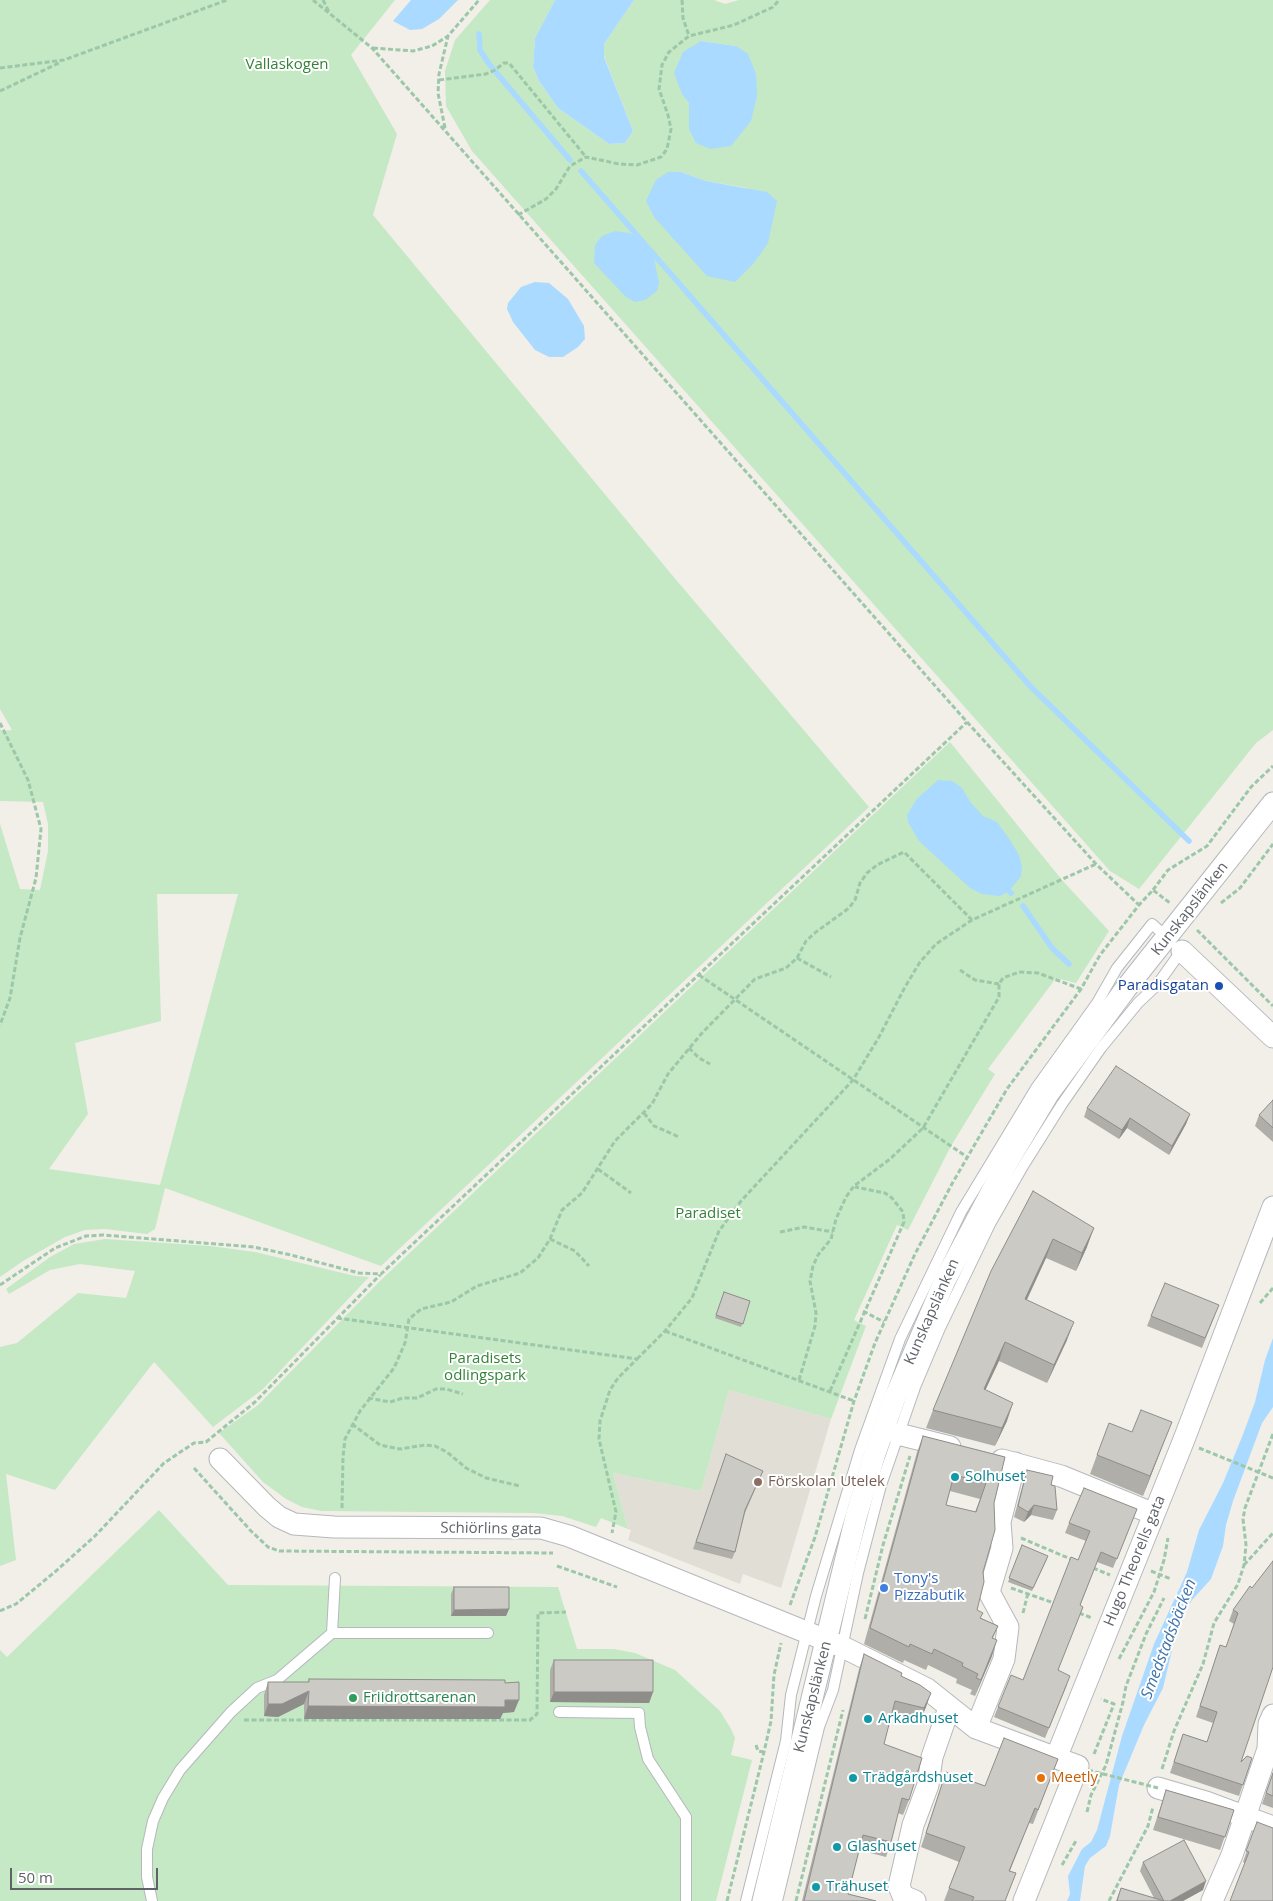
<!DOCTYPE html>
<meta charset="utf-8">
<style>
body{margin:0}
#map{position:relative;width:1273px;height:1901px;overflow:hidden;background:#f1efe8;font-family:"Open Sans",sans-serif}
canvas{display:block}
.scale{position:absolute;left:10px;top:1868px;width:148px;height:22px;box-sizing:border-box;border:2px solid #5f6368;border-top:0;padding-left:6px;font-size:15px;line-height:18px;white-space:nowrap;color:#5f6368;-webkit-text-stroke:4px #fff;paint-order:stroke}
</style>
<div id="map">
<canvas width="1273" height="1901"></canvas>
<div class="scale">50 m</div>
</div>
<script>
const g = document.querySelector('canvas').getContext('2d');
g.lineJoin = 'round';
function fillPath(path, color) { g.fillStyle = color; g.fill(path, 'evenodd'); }
const toPath = rows => new Path2D(rows.map(r => 'M' + r).join(''));
function trace(path, color, width, dash) { g.strokeStyle = color; g.lineWidth = width; g.lineCap = dash ? 'butt' : 'round'; g.setLineDash(dash || []); g.stroke(path); }
function label(font, color, halo, rows, align = 'center') {
  g.font = font + ' "Open Sans",sans-serif'; g.lineWidth = 4; g.setLineDash([]); g.textBaseline = 'middle'; g.strokeStyle = halo; g.fillStyle = color; for (const [text, x, y, turn = 0] of rows) {
    g.save(); g.translate(x, y); g.rotate((+turn || 0) * Math.PI / 180); g.textAlign = isNaN(turn) ? turn : align; if (halo) g.strokeText(text, 0, 0); g.fillText(text, 0, 0); g.restore();
  }
}
fillPath(toPath([
 [729,1390,831,1419,781,1588,743,1574,740,1584,628,1540,631,1530,628,1529,613,1473,701,1491]
]), '#e1ded6');
fillPath(toPath([
 [0,0,395,0,351,55,397,134,373,215,672,575,869,807,381,1266,165,1188,155,1229,147,1234,105,1229,85,1230,65,1237,23,1261,0,1277,0,824,20,889,40,890,48,851,48,824,43,802,0,801,0,729,2,731,12,730,0,709],
 [157,894,238,894,160,1185,49,1169,88,1114,75,1043,161,1021],
 [490,0,555,0,535,38,533,67,539,81,558,108,609,144,625,143,633,131,604,56,604,44,634,0,714,0,725,4,739,0,1273,0,1273,730,1256,743,1139,889,1110,871,472,151,446,106,445,71,455,40],
 [701,41,736,46,689,129,689,103],
 [681,172,706,181,748,188,735,282],
 [950,742,1062,880,1109,931,1076,983,1056,978,988,1069,995,1074,951,1146,908,1230,897,1225,854,1320,866,1326,831,1419,729,1390,701,1491,613,1473,628,1529,601,1518,596,1527,562,1516,533,1513,321,1511,302,1507,286,1499,263,1482,219,1433,258,1405,380,1281],
 [105,1239,210,1246,255,1252,355,1276,369,1277,263,1389,213,1427,154,1362,55,1490,6,1474,16,1560,0,1566,0,1347,17,1343,78,1293,126,1298,135,1271,80,1264,50,1270,9,1294,6,1289,50,1257,74,1244],
 [159,1510,228,1585,558,1587,577,1649,614,1649,635,1653,675,1670,720,1711,731,1729,735,1738,731,1755,752,1760,716,1901,0,1901,0,1650,7,1657]
]), '#c5e8c5');
fillPath(toPath([
 [411,0,458,0,439,19,422,29,410,30,393,21],
 [555,0,634,0,604,44,604,57,633,131,625,143,609,144,558,108,539,81,533,67,535,38],
 [701,41,736,46,748,54,756,74,757,96,751,121,731,146,711,149,696,143,689,129,689,103,682,94,674,73,683,52],
 [668,172,681,172,706,181,767,192,777,201,768,243,754,263,735,282,707,276,654,217,646,201,656,180],
 [615,231,629,233,639,237,653,253,659,283,657,291,645,300,635,302,626,297,594,263,595,245,602,236],
 [535,282,549,283,568,299,584,326,585,339,578,347,563,357,549,357,535,350,513,322,507,309,508,303,521,287],
 [938,780,952,781,962,788,971,803,983,816,997,822,1010,840,1019,855,1022,867,1021,876,1009,891,1000,896,982,894,970,888,919,841,908,822,907,815,916,800],
 [1273,1338,1273,1407,1262,1423,1233,1501,1226,1525,1223,1546,1211,1579,1192,1600,1184,1613,1174,1642,1163,1688,1144,1725,1119,1785,1110,1836,1106,1846,1090,1858,1085,1866,1080,1901,1067,1901,1070,1894,1068,1876,1082,1849,1091,1842,1097,1830,1122,1736,1154,1644,1187,1572,1199,1530,1223,1483,1242,1437,1255,1402,1265,1360]
]), '#aadaff');
trace(toPath([
 [479,34,480,50,489,64,570,160],
 [581,171,1030,686,1189,841],
 [1009,891,1011,893],
 [1023,906,1052,948,1069,964]
]), '#aadaff', 5.5);
const service = toPath([
 [332,1633,335,1578],
 [559,1712,639,1713,640,1727,648,1759,686,1817,686,1901],
 [152,1901,147,1877,147,1849,153,1821,163,1798,180,1770,231,1712,257,1688,277,1680,332,1633,488,1633],
 [746,1901,786,1741,791,1695,816,1596,860,1450,900,1339,961,1212,1036,1088,1097,1003,1117,968,1152,924,1169,939],
 [777,1901,819,1727,833,1690,858,1573,881,1485,915,1387,940,1328,990,1224,1023,1166,1062,1104,1101,1048,1138,1003,1157,985,1182,950]
]);
const minor = toPath([
 [1182,951,1273,1037],
 [898,1434,950,1447],
 [220,1459,267,1507,279,1517,294,1524,334,1527,541,1528,569,1536,843,1647,927,1689,976,1728,1078,1766,1024,1901],
 [1002,1460,1061,1476,1154,1514],
 [976,1728,1004,1659,1008,1627,989,1592,1002,1548,1000,1522,1015,1463],
 [1056,1758,1183,1442,1273,1207],
 [1158,1788,1206,1802,1273,1827],
 [763,1901,856,1517,875,1453,894,1400,945,1280,1009,1159,1048,1094,1127,987,1273,803],
 [915,1901,903,1896,899,1886,913,1825,928,1785,932,1757,949,1708],
 [1212,1901,1232,1855,1268,1749,1269,1724,1273,1715]
]);
trace(service, '#b5b8bc', 12);
trace(minor, '#b5b8bc', 23);
trace(toPath([
 [313,0,372,48,967,722,1096,864,1139,905],
 [323,0,329,12],
 [682,0,683,18,689,36],
 [373,48,413,51,432,46,448,36,479,0],
 [0,68,64,60,227,0],
 [439,80,486,74,495,70,504,63,509,63,586,157],
 [0,91,61,62],
 [445,128,438,93,439,74,448,36],
 [518,215,546,199,556,189,570,166,586,157,619,164,637,165,661,157,667,149,671,129,668,115,659,89,662,65,669,52,689,36,734,25,773,7,779,0],
 [0,723,28,780,41,829,36,878,20,938,10,998,0,1025],
 [1153,890,1168,870,1207,846,1251,787,1273,766],
 [1221,903,1240,888,1273,844],
 [1197,930,1273,1006],
 [797,958,831,977],
 [960,970,975,980,999,984],
 [699,975,967,1157],
 [689,1048,699,1058,710,1064],
 [644,1113,654,1126,679,1137],
 [598,1169,631,1193],
 [780,1232,804,1227,833,1232],
 [550,1239,575,1251,589,1266],
 [0,1285,55,1248,86,1236,103,1235,254,1247,291,1255,359,1273,381,1274,967,722],
 [1260,1303,1273,1288],
 [863,1311,884,1322],
 [337,1318,637,1359,618,1378,610,1390,600,1421,599,1439,616,1512,612,1533],
 [665,1331,854,1401],
 [637,1359,665,1331,692,1298,719,1231,741,1201,853,1080,879,1037,905,987,920,962,936,944,972,920,1096,864],
 [799,1380,815,1326,816,1313,810,1281,813,1266,818,1255,831,1239,836,1219,846,1197,854,1186,890,1159,923,1128,999,997,999,984,1003,978,1019,972,1038,973,1081,989],
 [830,1391,904,1222,903,1212,892,1198,885,1193,855,1187],
 [368,1398,390,1402,403,1398,417,1398,436,1389,446,1389,463,1394],
 [352,1424,380,1445,400,1449,425,1445,435,1446,447,1452,466,1468,486,1478,520,1486],
 [194,1468,251,1531,268,1547,279,1551,553,1553],
 [342,1508,343,1457,345,1439,360,1411,394,1368,405,1343,409,1319,421,1309,451,1302,477,1286,520,1273,538,1258,550,1239,562,1210,582,1193,615,1141,652,1104,668,1074,702,1033,755,979,786,968,797,958,806,941,816,932,849,908,855,900,860,883,867,873,877,865,904,852,972,920],
 [1021,1538,1073,1560],
 [1244,1565,1273,1533],
 [557,1566,617,1587],
 [1093,1568,1110,1575],
 [1151,1571,1171,1579],
 [1011,1588,1057,1604],
 [790,1605,815,1537,854,1401,875,1343,915,1254,953,1182,1007,1089,1081,989,1100,955,1139,905,1153,890,1170,903],
 [0,1611,16,1604,56,1571,95,1536,164,1463,194,1443,206,1442,255,1402,380,1275],
 [1023,1613,1028,1593],
 [1079,1613,1092,1618],
 [865,1619,883,1545,910,1456],
 [1119,1659,1154,1592,1164,1560,1168,1538],
 [244,1720,530,1720,537,1714,538,1613,566,1612],
 [756,1745,758,1751,764,1752],
 [1094,1754,1114,1704,1101,1699],
 [1162,1769,1174,1731,1203,1664,1214,1623,1238,1584,1244,1565,1246,1545,1243,1519,1245,1508,1273,1434],
 [1087,1812,1091,1795,1106,1765,1123,1702,1126,1686,1146,1634,1164,1598],
 [1062,1865,1077,1839],
 [727,1901,764,1752,771,1721,774,1675,781,1643],
 [796,1901,843,1710],
 [1109,1901,1148,1826,1153,1807]
]), '#9cc7a9', 3, [5, 2.5]);
trace(service, '#fff', 10);
trace(minor, '#fff', 21);
trace(toPath([
 [1199,1448,1273,1478],
 [1088,1770,1158,1788]
]), '#9cc7a9', 3, [5, 2.5]);
fillPath(toPath([
 [1273,1100,1273,1142,1255,1126,1259,1115],
 [1087,1108,1190,1114,1186,1124,1169,1155,1127,1128,1119,1139,1084,1117],
 [1033,1191,1087,1247,1076,1271,1046,1258,1027,1300,1067,1340,1047,1383,999,1361,985,1390,1007,1421,995,1446,926,1428,933,1410],
 [724,1292,750,1301,741,1327,715,1318],
 [1215,1315,1202,1348,1147,1326,1151,1316],
 [1132,1432,1164,1442,1143,1496,1090,1474,1097,1455],
 [923,1436,1005,1457,994,1503,977,1610,981,1618,998,1626,993,1638,992,1656,975,1696,970,1694,972,1690,956,1683,957,1679,928,1665,926,1670,904,1660,903,1663,864,1644,917,1452],
 [950,1491,980,1499,975,1512,946,1505],
 [726,1454,760,1478,745,1513,735,1552,732,1559,693,1549],
 [1027,1470,1051,1485,1057,1510,1053,1520,1031,1515,1024,1522,1014,1517,1024,1480],
 [1137,1509,1113,1568,1097,1562,1080,1606,1058,1671,1067,1685,1045,1738,994,1717,998,1707,1023,1680,1078,1560,1086,1541,1065,1533,1069,1523],
 [1022,1545,1047,1559,1032,1591,1008,1582],
 [454,1587,509,1609,506,1616,451,1616,451,1594],
 [1252,1588,1241,1762,1252,1758,1239,1796,1170,1773,1183,1734,1207,1742,1213,1723,1196,1717,1220,1645,1226,1647,1234,1624,1229,1621,1233,1610],
 [864,1654,901,1676,926,1707,919,1723,891,1716,884,1744,909,1800,903,1815,898,1813,891,1842,886,1857,859,1850,848,1894,877,1901,802,1901,859,1669],
 [554,1660,653,1692,649,1703,550,1702,550,1670],
 [309,1679,505,1683,514,1712,503,1713,500,1719,304,1719,304,1704,278,1717,264,1716,264,1695,268,1682,308,1682],
 [1058,1759,1033,1824,1029,1823,1010,1871,1016,1873,1005,1901,944,1901,959,1862,921,1847,946,1772,985,1786],
 [1273,1772,1273,1808,1262,1804],
 [1166,1790,1234,1810,1220,1850,1153,1830],
 [1257,1822,1273,1901,1245,1863,1243,1862],
 [1143,1862,1203,1890,1183,1901,1116,1901,1121,1888,1154,1898,1140,1871]
]), '#afaea9');
fillPath(toPath([
 [1190,1114,1186,1124,1169,1155,1172,1146],
 [1130,1118,1127,1128,1119,1139,1122,1130],
 [1094,1228,1087,1247,1076,1271,1082,1253],
 [1053,1239,1046,1258,1018,1318,1025,1299],
 [1074,1322,1067,1340,1047,1383,1054,1365],
 [1005,1342,999,1361,977,1408,984,1389],
 [1013,1403,1007,1421,995,1446,1002,1428],
 [1172,1422,1164,1442,1143,1496,1150,1476],
 [1034,1505,1031,1515,1024,1522,1028,1512],
 [509,1609,506,1616,451,1616,454,1610],
 [997,1640,992,1656,975,1696,981,1680],
 [309,1691,304,1704,278,1717,264,1716,268,1704],
 [554,1692,653,1692,649,1703,550,1702],
 [931,1693,926,1707,919,1723,924,1708],
 [519,1700,514,1712,503,1713,500,1719,304,1719,308,1706],
 [1206,1881,1203,1890,1183,1901,1170,1901]
]), '#8f8d8a');
const building = toPath([
 [1116,1066,1190,1114,1172,1146,1130,1118,1122,1130,1087,1108,1116,1066],
 [1273,1100,1273,1128,1259,1115,1273,1100],
 [1033,1191,1094,1228,1082,1253,1053,1239,1025,1299,1074,1322,1054,1365,1005,1342,984,1389,1013,1403,1002,1428,933,1410,991,1271,1033,1191],
 [1165,1283,1219,1305,1205,1338,1151,1316,1165,1283],
 [724,1292,750,1301,743,1324,716,1315,724,1292],
 [1141,1410,1172,1422,1150,1476,1097,1455,1109,1423,1132,1432,1141,1410],
 [923,1436,1005,1457,994,1503,995,1530,983,1572,984,1582,977,1610,983,1613,980,1618,998,1626,992,1638,997,1640,981,1680,976,1678,978,1674,962,1666,963,1663,934,1649,932,1654,910,1644,909,1647,870,1628,923,1436],
 [954,1475,986,1483,976,1512,946,1505,954,1475],
 [726,1454,763,1471,745,1510,735,1552,696,1542,726,1454],
 [1027,1470,1053,1476,1051,1485,1055,1486,1057,1510,1034,1505,1028,1512,1018,1506,1027,1470],
 [1084,1488,1137,1509,1117,1559,1101,1552,1080,1605,1083,1607,1058,1670,1070,1676,1049,1728,998,1707,1011,1675,1023,1680,1071,1557,1078,1560,1090,1531,1069,1523,1084,1488],
 [1022,1545,1048,1556,1033,1588,1009,1578,1022,1545],
 [1273,1561,1273,1667,1241,1762,1247,1756,1252,1758,1243,1785,1174,1762,1183,1734,1207,1742,1217,1712,1200,1706,1220,1645,1226,1647,1238,1613,1233,1610,1250,1586,1252,1588,1273,1561],
 [454,1587,509,1587,509,1609,454,1610,454,1587],
 [864,1654,902,1673,901,1676,920,1685,931,1693,924,1708,895,1701,884,1744,922,1758,909,1800,902,1798,891,1842,863,1835,848,1894,876,1901,804,1901,864,1654],
 [554,1660,653,1660,653,1692,554,1692,554,1660],
 [309,1679,505,1680,505,1683,519,1682,519,1700,505,1700,505,1707,308,1706,309,1691,282,1704,268,1704,268,1682,309,1682,309,1679],
 [1004,1738,1058,1759,1038,1810,1035,1808,1009,1871,1016,1873,1005,1901,972,1901,974,1897,949,1888,965,1847,926,1833,946,1772,985,1786,1004,1738],
 [1273,1773,1273,1796,1266,1793,1273,1773],
 [1166,1790,1234,1810,1225,1837,1158,1817,1166,1790],
 [1257,1822,1273,1828,1273,1901,1230,1901,1249,1852,1246,1851,1257,1822],
 [1184,1840,1206,1881,1170,1901,1117,1901,1121,1888,1164,1901,1143,1862,1184,1840]
]);
fillPath(building, '#cccac5');
trace(building, '#8f8d8a', 1);
for (const [x, y, r, color] of [
 [1219,986,5,"#1a4fb4"],
 [955,1477,5,"#0f9aa8"],
 [758,1482,5,"#8d6e63"],
 [884,1588,5,"#3f7fe0"],
 [353,1698,5,"#2e9e5b"],
 [868,1719,5,"#0f9aa8"],
 [853,1778,5,"#0f9aa8"],
 [1041,1778,5,"#e8710a"],
 [837,1847,5,"#0f9aa8"],
 [816,1887,5,"#0f9aa8"]
]) { const dot = new Path2D(); dot.arc(x, y, r, 0, 2 * Math.PI); g.fillStyle = color; g.fill(dot); trace(dot, '#fff', 2); }
label('15px', '#348238', '#fff', [
 ["Vallaskogen",287,65],
 ["Paradiset",708,1214],
 ["Paradisets",485,1359],
 ["odlingspark",485,1376]
]);
label('15px', '#5f6368', '#fff', [
 ["Kunskapslänken",1190,909,-52],
 ["Kunskapslänken",932,1312,-66],
 ["Schiörlins gata",491,1529,1],
 ["Hugo Theorells gata",1135,1561,-68],
 ["Kunskapslänken",813,1697,-76]
]);
label('15px', '#164399', '#fff', [
 ["Paradisgatan",1209,986]
], 'right');
label('15px', '#0d838f', '#fff', [
 ["Solhuset",965,1477],
 ["Arkadhuset",878,1719],
 ["Trädgårdshuset",863,1778],
 ["Glashuset",847,1847],
 ["Trähuset",826,1887]
], 'left');
label('15px', '#785e54', '#fff', [
 ["Förskolan Utelek",768,1482]
], 'left');
label('15px', '#366cbe', '#fff', [
 ["Tony's",894,1579],
 ["Pizzabutik",894,1596]
], 'left');
label('15px', '#27864d', '#fff', [
 ["Friidrottsarenan",363,1698]
], 'left');
label('15px', '#c56008', '#fff', [
 ["Meetly",1051,1778]
], 'left');
label('italic 16px', '#4174aa', '#fff', [
 ["Smedstadsbäcken",1169,1639,-69]
]);
</script>
